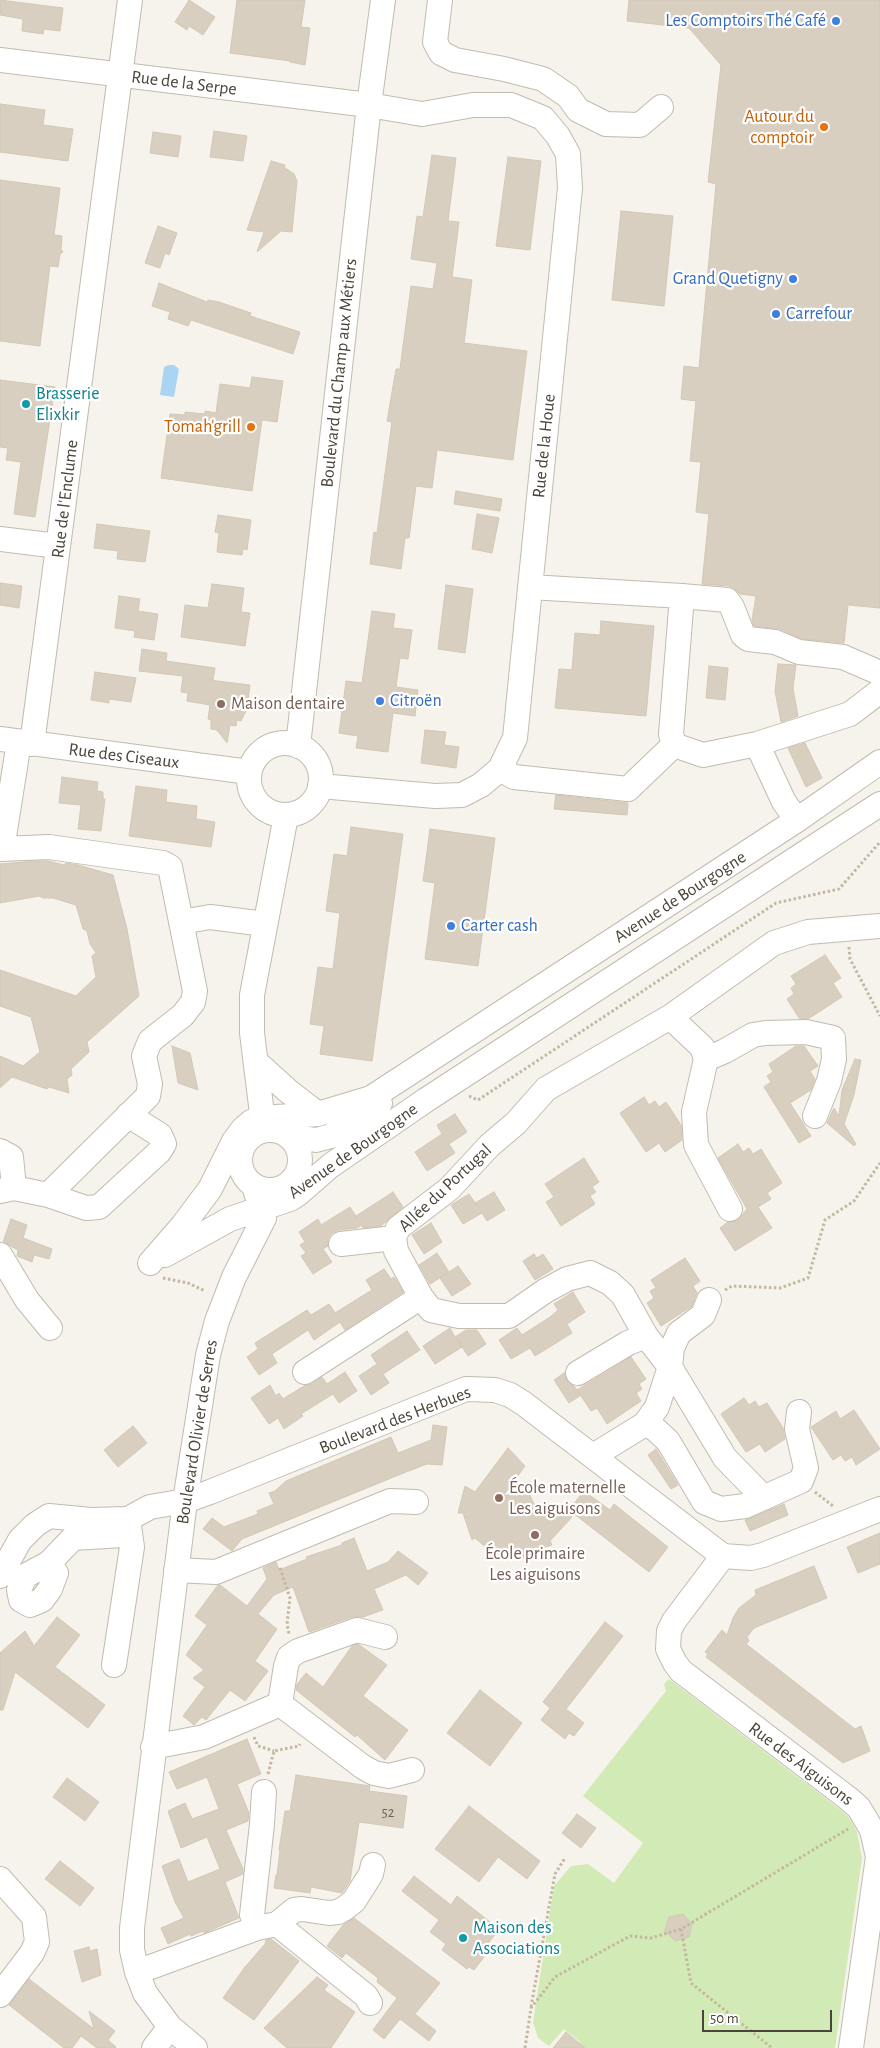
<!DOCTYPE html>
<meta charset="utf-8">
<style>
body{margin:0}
#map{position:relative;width:880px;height:2048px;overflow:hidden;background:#f6f3ec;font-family:"Alegreya Sans",sans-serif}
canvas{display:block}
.scale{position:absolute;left:702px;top:2010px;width:130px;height:22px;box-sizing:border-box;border:2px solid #4b4439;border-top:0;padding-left:6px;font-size:15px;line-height:18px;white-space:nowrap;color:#4b4439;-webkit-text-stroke:4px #fff;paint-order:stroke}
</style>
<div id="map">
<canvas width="880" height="2048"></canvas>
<div class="scale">50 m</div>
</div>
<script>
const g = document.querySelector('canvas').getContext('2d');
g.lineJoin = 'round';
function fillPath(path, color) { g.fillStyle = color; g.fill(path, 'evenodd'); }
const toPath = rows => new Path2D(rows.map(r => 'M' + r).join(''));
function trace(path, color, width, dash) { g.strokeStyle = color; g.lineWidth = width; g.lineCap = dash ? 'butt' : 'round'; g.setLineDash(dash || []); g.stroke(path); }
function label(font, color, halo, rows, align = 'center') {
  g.font = font + ' "Alegreya Sans",sans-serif'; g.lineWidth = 4.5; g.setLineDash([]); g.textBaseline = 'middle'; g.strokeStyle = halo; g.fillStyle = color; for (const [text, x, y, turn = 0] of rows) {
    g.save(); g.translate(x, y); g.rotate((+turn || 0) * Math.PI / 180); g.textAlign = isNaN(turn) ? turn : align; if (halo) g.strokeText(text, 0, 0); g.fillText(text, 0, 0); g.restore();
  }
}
fillPath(toPath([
 [669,1679,841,1810,851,1820,857,1832,862,1858,835,2048,575,2048,580,2042,564,2029,549,2046,538,2038,533,2022,554,1886,571,1866,588,1864,614,1883,643,1843,583,1796,666,1691,664,1684]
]), '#d2eab5');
fillPath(toPath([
 [169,365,174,365,179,369,174,397,160,395,164,367]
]), '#a9d4f2');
const building = toPath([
 [0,0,63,8,60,31,44,29,43,34,22,31,23,19,0,15,0,0],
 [189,0,215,17,203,35,189,26,187,30,175,22,189,0],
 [237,0,305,0,301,27,310,28,305,65,290,62,290,61,230,53,237,0],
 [629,0,880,0,880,608,848,605,844,643,802,639,780,629,754,626,752,620,756,596,740,594,734,588,729,586,702,584,709,514,696,512,701,462,690,461,696,401,681,399,684,366,699,368,716,184,708,182,721,65,689,28,627,21,629,0],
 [0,104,45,110,43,125,73,129,68,161,0,152,0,104],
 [214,131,247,136,243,161,210,157,214,131],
 [153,132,181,136,178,157,150,153,153,132],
 [432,155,456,158,448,221,459,222,452,277,472,280,464,343,527,351,513,460,437,450,432,488,416,486,409,538,405,538,401,569,370,564,374,532,377,533,392,422,387,421,396,369,400,369,411,286,433,289,437,263,411,259,417,216,423,217,432,155],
 [508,157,541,161,530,250,496,246,508,157],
 [271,161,285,165,284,167,294,174,297,181,292,232,281,231,257,252,264,232,247,230,271,161],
 [0,180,60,188,54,235,62,236,61,249,63,252,60,254,58,267,50,266,40,346,0,341,0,180],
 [621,211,673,216,664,306,612,300,621,211],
 [158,226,177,233,169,255,165,253,160,268,145,263,158,226],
 [159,283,207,302,208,300,219,302,251,313,250,316,300,332,293,354,191,320,188,326,168,319,170,312,152,306,159,283],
 [252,377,283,381,277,422,262,420,252,491,161,478,170,414,185,415,185,412,205,414,205,411,216,413,220,384,250,388,252,377],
 [0,380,55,387,35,517,14,514,21,462,6,460,8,448,0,447,0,380],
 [456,491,502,499,500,511,454,504,456,491],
 [477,514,499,518,492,553,472,549,477,514],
 [218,515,251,520,247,550,243,549,242,555,217,552,219,533,215,532,218,515],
 [97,524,150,531,145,562,117,559,118,551,94,548,97,524],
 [0,583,22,586,19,608,0,605,0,583],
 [212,584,244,588,241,612,250,613,245,646,181,637,185,605,208,608,212,584],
 [446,585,473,589,465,653,438,649,446,585],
 [119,596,140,599,138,611,158,614,154,640,134,637,135,631,115,628,119,596],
 [372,611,395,614,393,628,412,630,408,659,400,658,396,687,418,690,415,716,393,713,388,752,356,748,358,736,339,733,346,681,362,683,372,611],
 [601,621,654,626,646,716,555,708,559,669,572,670,575,633,600,635,601,621],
 [142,649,167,653,166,661,215,668,213,680,209,680,250,685,247,709,241,721,237,720,236,726,230,725,227,743,217,730,211,729,211,720,208,719,210,705,187,701,188,693,181,692,183,676,139,671,142,649],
 [778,664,796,665,793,688,798,716,781,722,775,691,778,664],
 [709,666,728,668,725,700,706,698,709,666],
 [95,672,136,678,131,702,109,699,109,703,91,700,95,672],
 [425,730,446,732,444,745,459,747,456,768,421,763,425,730],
 [805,743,822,778,806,787,788,748,805,743],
 [62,777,98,782,97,791,103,792,103,799,105,799,101,831,78,829,81,805,59,803,62,777],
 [136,786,167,790,166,802,197,806,196,819,215,822,211,847,129,836,136,786],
 [556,795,628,803,627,815,554,809,556,795],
 [351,827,403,834,372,1061,320,1054,324,1026,310,1024,318,967,333,969,340,913,326,911,334,854,347,856,351,827],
 [430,829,495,838,478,966,425,959,435,883,423,881,430,829],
 [36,861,48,861,64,865,66,863,78,865,113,875,127,929,139,996,87,1042,89,1052,71,1069,72,1075,67,1079,69,1093,49,1087,47,1089,12,1077,0,1088,0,1056,23,1066,40,1052,31,1017,0,1006,0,970,76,996,96,977,92,956,96,953,90,944,87,931,83,929,76,905,53,898,43,898,39,896,0,903,0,864,36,861],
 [825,955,841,978,833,983,842,997,808,1019,799,1018,787,999,794,994,791,988,796,984,791,976,825,955],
 [172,1046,190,1053,198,1090,178,1083,172,1046],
 [796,1046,804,1046,818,1066,810,1071,815,1079,811,1090,790,1103,811,1136,799,1143,764,1087,771,1082,767,1076,773,1072,769,1064,796,1046],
 [855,1059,861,1060,854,1095,844,1124,856,1144,854,1146,827,1123,834,1108,839,1116,842,1090,855,1059],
 [644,1097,649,1105,655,1101,659,1107,666,1102,681,1125,682,1140,665,1152,659,1143,646,1152,620,1113,644,1097],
 [455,1114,467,1132,449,1144,455,1153,427,1171,415,1152,442,1134,437,1125,455,1114],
 [738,1144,743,1152,749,1148,753,1154,761,1149,782,1183,767,1193,771,1199,758,1207,772,1228,735,1251,720,1228,728,1222,737,1221,747,1209,718,1158,738,1144],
 [584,1158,599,1182,592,1187,596,1192,590,1196,595,1204,561,1226,546,1202,554,1197,545,1184,584,1158],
 [393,1192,403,1207,381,1226,363,1228,362,1225,357,1228,339,1230,332,1233,328,1239,328,1246,323,1249,332,1262,313,1274,301,1256,306,1253,300,1245,305,1242,299,1232,318,1219,321,1225,350,1207,357,1218,356,1216,393,1192],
 [494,1192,505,1210,487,1221,482,1213,463,1224,451,1205,469,1194,478,1207,475,1203,494,1192],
 [11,1219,27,1225,23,1238,52,1249,49,1259,34,1255,32,1262,17,1256,18,1250,3,1242,11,1219],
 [431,1223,442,1242,424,1254,412,1235,431,1223],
 [437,1253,449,1272,430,1284,419,1265,437,1253],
 [534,1254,537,1258,543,1254,553,1269,535,1280,523,1261,534,1254],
 [685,1258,700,1281,693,1286,697,1293,692,1306,661,1326,647,1303,654,1298,650,1291,656,1288,651,1280,685,1258],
 [458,1266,471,1284,452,1296,440,1278,458,1266],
 [384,1269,391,1279,394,1277,403,1292,345,1330,340,1322,314,1340,308,1330,272,1354,277,1363,259,1375,247,1357,258,1349,255,1343,307,1310,311,1315,329,1304,336,1314,335,1313,372,1290,366,1280,384,1269],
 [573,1292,585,1312,567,1324,572,1333,535,1356,530,1348,511,1359,499,1340,517,1328,522,1335,550,1317,558,1310,554,1304,573,1292],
 [450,1328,455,1337,466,1330,477,1330,486,1344,468,1356,457,1339,462,1347,435,1364,423,1346,450,1328],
 [407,1331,420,1350,383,1374,389,1383,371,1395,359,1376,377,1364,371,1355,407,1331],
 [631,1357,646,1379,639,1384,642,1389,636,1393,641,1401,607,1424,597,1408,591,1411,577,1390,631,1357],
 [345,1372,357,1391,339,1403,333,1394,301,1414,303,1416,284,1429,278,1418,269,1424,251,1398,270,1385,276,1396,279,1393,283,1399,304,1386,312,1384,322,1377,327,1384,345,1372],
 [564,1373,567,1380,574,1386,581,1395,569,1403,554,1380,564,1373],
 [744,1398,749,1405,755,1401,759,1407,767,1403,783,1428,785,1439,765,1452,760,1444,746,1452,721,1414,744,1398],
 [854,1410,880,1449,856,1465,852,1457,845,1461,841,1455,833,1460,811,1427,836,1411,840,1419,854,1410],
 [433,1425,447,1427,442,1465,427,1464,406,1472,242,1539,232,1551,203,1529,212,1518,224,1527,258,1514,257,1511,274,1504,269,1493,275,1491,286,1481,391,1437,398,1453,431,1440,433,1425],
 [133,1426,147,1443,118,1467,104,1450,133,1426],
 [508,1448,525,1466,503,1496,528,1491,535,1506,572,1517,550,1541,552,1545,526,1554,525,1558,499,1552,496,1556,475,1538,472,1540,463,1513,458,1513,465,1486,475,1492,508,1448],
 [656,1449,678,1485,671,1489,648,1455,656,1449],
 [584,1491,610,1510,614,1504,668,1547,649,1572,569,1510,584,1491],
 [784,1504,788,1515,750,1531,745,1520,784,1504],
 [880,1533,880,1564,858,1573,847,1547,880,1533],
 [354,1538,367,1571,388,1562,398,1551,428,1573,418,1585,406,1575,374,1589,383,1610,363,1617,352,1617,309,1632,293,1587,274,1595,258,1614,277,1629,255,1661,268,1671,245,1701,230,1690,206,1720,202,1717,194,1725,183,1716,205,1687,193,1678,204,1670,186,1655,207,1625,195,1616,218,1585,220,1585,247,1606,267,1579,263,1568,276,1562,279,1570,307,1559,306,1557,342,1545,342,1543,354,1538],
 [814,1566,827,1598,754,1628,747,1637,749,1641,746,1644,855,1729,861,1726,870,1751,843,1763,706,1657,708,1654,705,1652,722,1630,727,1635,733,1618,739,1608,756,1595,755,1590,814,1566],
 [57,1617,80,1635,55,1667,105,1705,88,1728,15,1672,3,1710,0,1710,0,1653,25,1631,34,1646,57,1617],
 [605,1622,623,1636,566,1709,584,1723,574,1736,569,1733,565,1739,541,1720,550,1708,543,1702,605,1622],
 [358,1644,387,1665,363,1696,408,1730,385,1760,357,1735,355,1737,296,1690,297,1684,306,1673,323,1687,352,1646,358,1644],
 [480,1690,522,1723,490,1766,447,1733,480,1690],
 [247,1739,261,1774,237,1784,249,1813,248,1821,226,1830,243,1869,243,1874,225,1882,239,1918,204,1933,203,1931,191,1936,190,1934,168,1944,161,1928,184,1918,175,1902,162,1866,179,1859,188,1882,220,1869,207,1837,181,1848,168,1811,185,1803,192,1819,219,1809,207,1777,177,1789,169,1772,247,1739],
 [296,1775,370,1786,369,1791,407,1796,403,1828,359,1822,350,1881,342,1893,311,1887,310,1893,274,1888,276,1875,277,1875,280,1850,279,1850,285,1811,290,1811,296,1775],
 [67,1778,99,1802,85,1821,53,1797,67,1778],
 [469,1806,540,1861,527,1879,498,1857,479,1882,435,1849,469,1806],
 [577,1814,596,1828,581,1848,562,1833,577,1814],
 [60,1861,94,1888,80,1906,45,1879,60,1861],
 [414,1876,451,1905,457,1896,499,1929,481,1953,484,1957,474,1970,469,1967,467,1969,442,1950,446,1944,430,1932,439,1920,402,1891,414,1876],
 [683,1914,692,1924,689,1937,675,1941,665,1931,669,1917,683,1914],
 [354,1918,440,1983,415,2014,436,2031,429,2041,400,2019,384,2039,373,2030,397,1998,377,1982,378,1978,346,1953,342,1958,327,1946,343,1925,354,1918],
 [271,1939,299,1961,254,2020,223,1998,245,1967,265,1944,266,1940,271,1939],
 [89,1947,90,1951,97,1949,101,1975,82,1982,74,1951,89,1947],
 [317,1977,328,1985,324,1990,355,2012,331,2048,287,2048,264,2028,317,1977],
 [29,1979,94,2029,89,2011,115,2031,108,2040,116,2047,115,2048,97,2048,81,2036,72,2048,64,2048,9,2005,29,1979],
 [566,2032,585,2048,553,2048,566,2032]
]);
fillPath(building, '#d8cfc1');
trace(building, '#d3c7b4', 1);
const minor = toPath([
 [440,0,435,42,441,53,455,60,504,69,543,79,568,96,578,110,606,124,640,125,661,107],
 [0,60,369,105,422,114,473,105,511,105,543,118,558,136,568,154,570,188,515,738,500,769,481,785,462,795,435,796,320,786],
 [0,539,58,546],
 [530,587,682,596,671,734,674,745,703,755,757,744,850,714,880,691],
 [682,596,727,600,732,607,743,635,748,639,775,642,799,652,843,657,880,673],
 [0,739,249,772],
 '249 779a36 36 0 1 1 72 0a36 36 0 1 1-72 0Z',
 [32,744,130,0],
 [757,744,784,802,797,820],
 [298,746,369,105,383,0],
 [500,769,514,777,628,789,674,745],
 [0,849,49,847,163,863,170,867,195,991,193,1002,183,1015,150,1041,144,1056,150,1084,148,1096,48,1195],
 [2,849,19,742],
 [181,922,210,917,265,924],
 [670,1017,702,1047,706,1059,694,1112,696,1145,730,1209],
 [706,1059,725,1051,753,1035,765,1033,806,1032,833,1038,834,1059,829,1081,815,1116],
 [256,1062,288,1091,318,1114],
 '240 1160a30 30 0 1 1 60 0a30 30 0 1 1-60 0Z',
 [264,1130,252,1033,252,995,286,816],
 [289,1136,316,1140,331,1136,380,1103],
 [0,1151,11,1157,14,1188],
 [0,1191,14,1188,48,1195,86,1208,99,1207,159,1152,164,1144,160,1135,128,1115],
 [341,1244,394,1238],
 [0,1255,27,1300,50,1328],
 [165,1255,230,1219,290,1199,298,1194,330,1166,426,1100,880,804],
 [150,1263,183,1225,210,1189,234,1141,243,1129,251,1122,263,1118,318,1114,371,1098,797,820,880,762],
 [305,1372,421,1297],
 [578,1373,628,1343,646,1336],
 [645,1424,657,1407,670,1367,672,1348,679,1333,703,1315,709,1300],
 [593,1456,645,1424,655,1429,668,1441,704,1502,721,1509,745,1506,801,1481,806,1468,797,1429,799,1412],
 [764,1498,725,1458,670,1367,646,1336,623,1295,610,1283,590,1273,567,1279,545,1291,509,1316,459,1316,431,1310,421,1297,396,1251,394,1238,398,1228,449,1189,490,1145,516,1123,546,1089,670,1017,774,943,808,932,880,926],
 [723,1556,674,1621,669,1631,668,1649,675,1663,681,1671,849,1799,859,1808,872,1830,878,1857,851,2048],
 [49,1563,56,1573,50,1589,42,1600,30,1605,21,1600,19,1590,25,1576,49,1563,73,1538,123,1535],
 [176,1570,216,1572,390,1501,416,1502],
 [0,1576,20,1540,35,1525,49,1516,91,1520,128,1519,150,1507,185,1501,210,1492,466,1389,495,1390,510,1395,523,1403,723,1556,751,1558,763,1555,880,1509],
 [114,1665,132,1547,128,1519],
 [280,1704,286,1666,289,1657,298,1651,357,1630,385,1637],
 [153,1747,204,1737,280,1704,363,1767,374,1773,389,1776,412,1770],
 [0,1879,34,1917,37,1942,32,1953,0,1995],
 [277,1924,294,1910,302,1909,329,1913,338,1912,345,1908,354,1901,371,1874,373,1865],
 [257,1928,252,1915,262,1824,264,1792],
 [137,1972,257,1928,277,1924,366,1996,370,2003],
 [154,2048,170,2027],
 [195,2048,170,2027,145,1993,137,1972,132,1950,132,1928,185,1501,208,1355,217,1321,234,1277,264,1218,254,1186]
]);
trace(minor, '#c2bbae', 26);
trace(toPath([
 [849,947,850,959,880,1016],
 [469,1096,478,1100,776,903,839,889,880,842],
 [163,1278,188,1283,205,1291],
 [725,1290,732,1286,780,1288,808,1278,825,1220,854,1201,880,1163],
 [815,1492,833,1506],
 [280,1568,290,1598,287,1624,289,1634],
 [254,1737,258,1746,274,1751],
 [268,1774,274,1751,299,1746,300,1744],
 [681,1929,691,1983,772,2048],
 [531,2007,555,1874,565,1858],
 [525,2048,531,2008,555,1977,630,1936,651,1938,681,1929,848,1829]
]), '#c4b79f', 3, [2.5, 2.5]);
trace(minor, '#fff', 24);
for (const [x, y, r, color] of [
 [836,21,5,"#3f7fe0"],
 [824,127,5,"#e8710a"],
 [793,279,5,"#3f7fe0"],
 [776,314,5,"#3f7fe0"],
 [26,404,5,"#0f9aa8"],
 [251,427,5,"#e8710a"],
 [380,701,5,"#3f7fe0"],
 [221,704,5,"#8d6e63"],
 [451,926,5,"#3f7fe0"],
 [499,1498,5,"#8d6e63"],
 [535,1535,5,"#8d6e63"],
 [463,1938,5,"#0f9aa8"]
]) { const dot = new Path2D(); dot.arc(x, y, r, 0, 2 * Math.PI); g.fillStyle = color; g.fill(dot); trace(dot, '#fff', 2); }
label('15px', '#6e675b', null, [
 ["52",388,1812]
]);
label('18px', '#366cbe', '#fff', [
 ["Les Comptoirs Thé Café",826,21,"right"],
 ["Grand Quetigny",783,279,"right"],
 ["Carrefour",786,314],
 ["Citroën",390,701],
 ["Carter cash",461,926]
], 'left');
label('18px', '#4b4439', '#fff', [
 ["Rue de la Serpe",184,83,7],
 ["Boulevard du Champ aux Métiers",339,373,-84],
 ["Rue de la Houe",544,446,-84],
 ["Rue de l'Enclume",65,499,-83],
 ["Rue des Ciseaux",124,756,7],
 ["Avenue de Bourgogne",680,897,-33],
 ["Avenue de Bourgogne",353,1151,-35],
 ["Allée du Portugal",445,1188,-43],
 ["Boulevard des Herbues",395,1420,-21],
 ["Boulevard Olivier de Serres",197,1432,-81],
 ["Rue des Aiguisons",801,1764,37]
]);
label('18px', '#c56008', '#fff', [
 ["Autour du",814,117],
 ["comptoir",814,138],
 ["Tomah'grill",241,427]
], 'right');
label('18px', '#0d838f', '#fff', [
 ["Brasserie",36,394],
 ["Elixkir",36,415],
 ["Maison des",473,1928],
 ["Associations",473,1949]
], 'left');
label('18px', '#785e54', '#fff', [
 ["Maison dentaire",231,704],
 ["École maternelle",509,1488],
 ["Les aiguisons",509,1509],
 ["École primaire",535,1554,"center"],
 ["Les aiguisons",535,1575,"center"]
], 'left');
</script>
